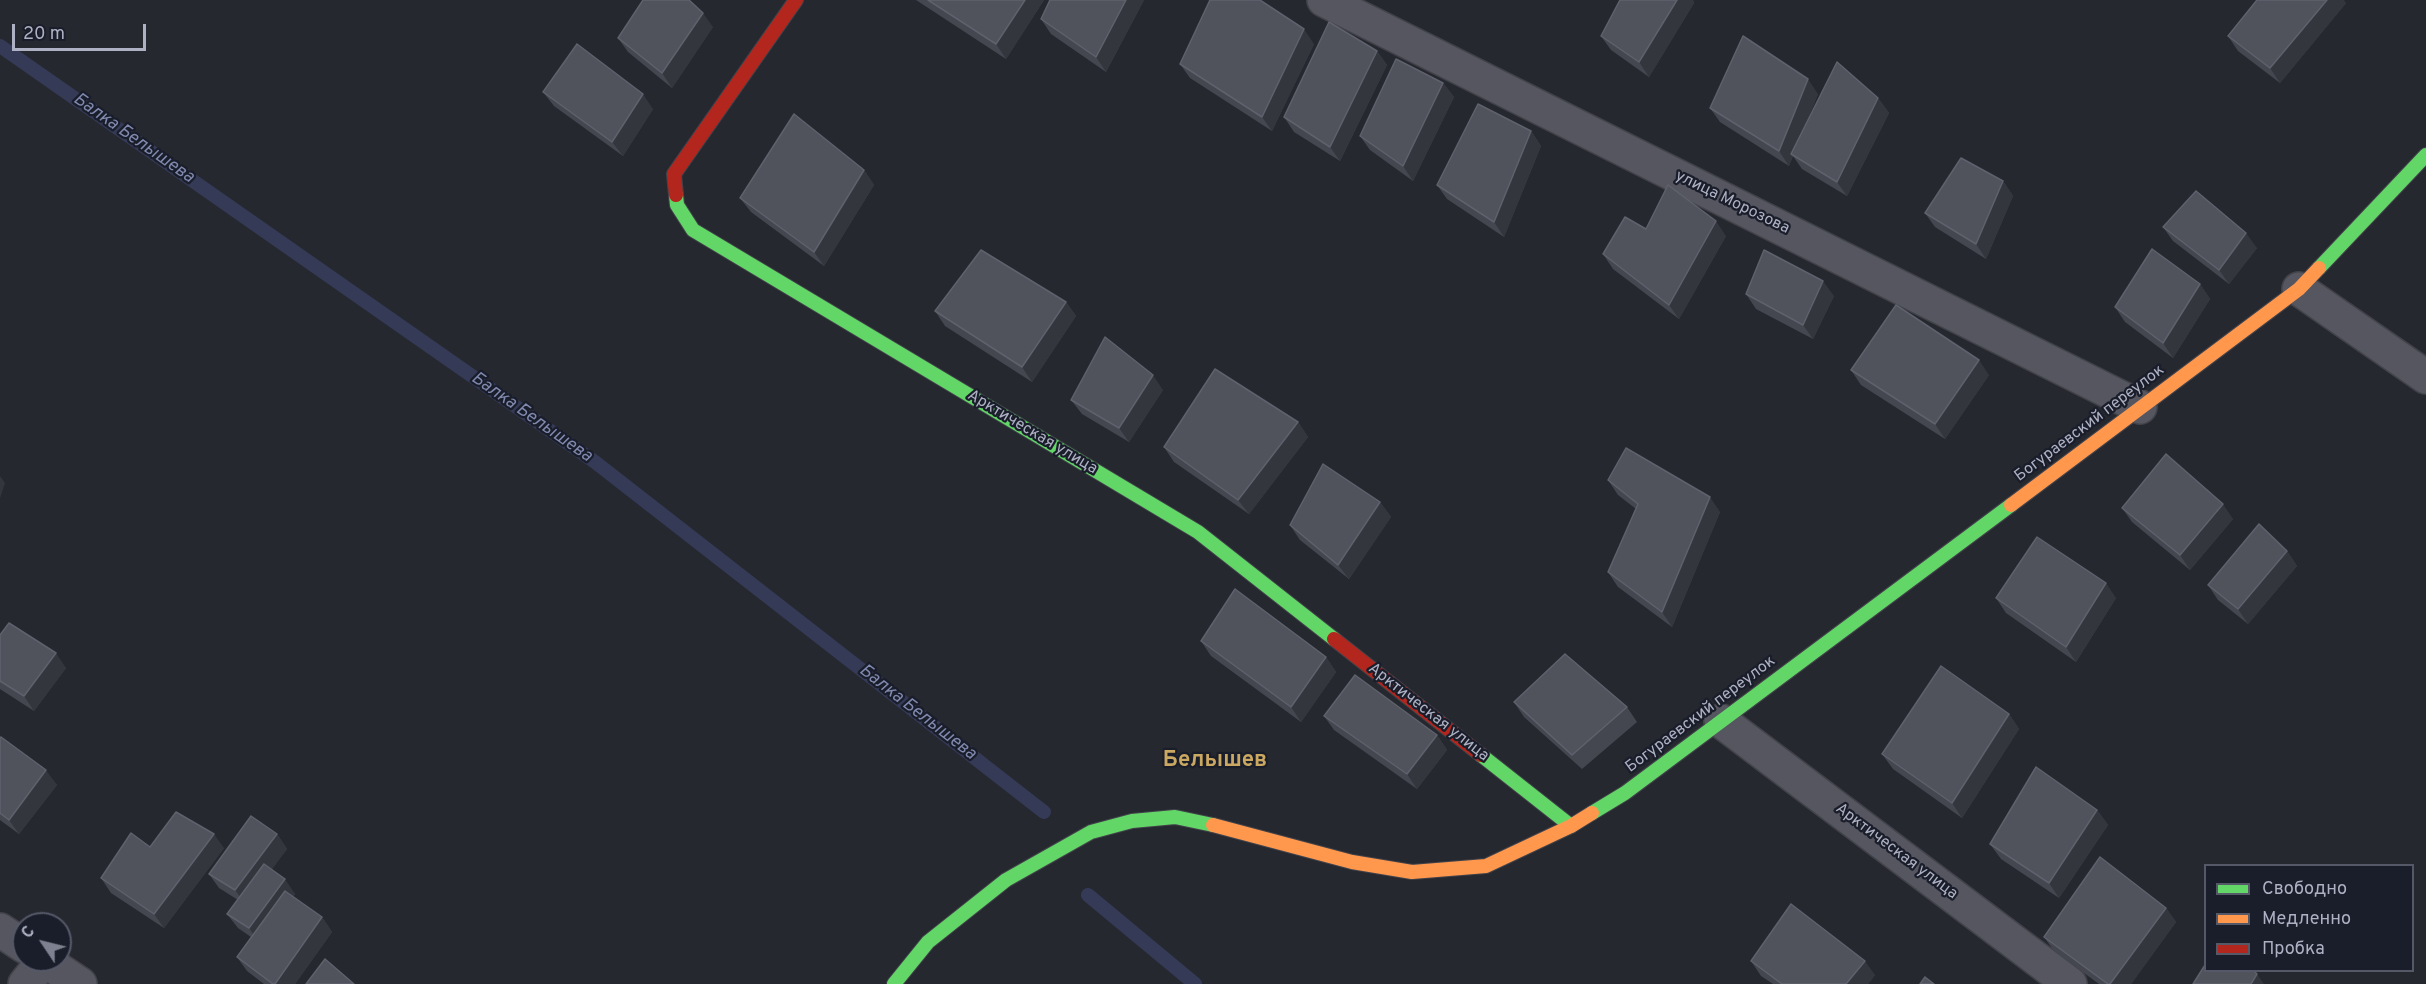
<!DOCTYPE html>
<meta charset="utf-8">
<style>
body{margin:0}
#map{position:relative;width:2426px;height:984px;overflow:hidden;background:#262830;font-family:Overpass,sans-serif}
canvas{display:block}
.legend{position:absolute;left:2204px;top:864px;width:210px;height:108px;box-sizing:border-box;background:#1a1d2a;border:2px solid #555867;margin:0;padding:8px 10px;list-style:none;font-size:18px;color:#aeb1c3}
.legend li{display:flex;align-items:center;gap:12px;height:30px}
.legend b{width:30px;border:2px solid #555867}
.north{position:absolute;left:12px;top:912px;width:60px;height:60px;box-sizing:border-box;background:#1a1d2a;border:2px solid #555867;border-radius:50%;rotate:305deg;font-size:16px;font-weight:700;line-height:24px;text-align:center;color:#aeb1c3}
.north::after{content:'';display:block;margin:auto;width:21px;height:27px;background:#7e8190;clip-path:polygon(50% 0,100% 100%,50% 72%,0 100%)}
.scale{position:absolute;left:12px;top:24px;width:134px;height:27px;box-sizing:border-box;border:3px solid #aeb1c3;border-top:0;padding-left:8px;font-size:18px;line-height:21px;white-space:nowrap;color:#aeb1c3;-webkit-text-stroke:4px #1a1d2a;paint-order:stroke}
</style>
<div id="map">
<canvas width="2426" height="984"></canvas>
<ul class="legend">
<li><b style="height:8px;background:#63d668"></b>Свободно</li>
<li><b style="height:8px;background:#ff974d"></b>Медленно</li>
<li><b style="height:8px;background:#b3261e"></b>Пробка</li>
</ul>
<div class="north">С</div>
<div class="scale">20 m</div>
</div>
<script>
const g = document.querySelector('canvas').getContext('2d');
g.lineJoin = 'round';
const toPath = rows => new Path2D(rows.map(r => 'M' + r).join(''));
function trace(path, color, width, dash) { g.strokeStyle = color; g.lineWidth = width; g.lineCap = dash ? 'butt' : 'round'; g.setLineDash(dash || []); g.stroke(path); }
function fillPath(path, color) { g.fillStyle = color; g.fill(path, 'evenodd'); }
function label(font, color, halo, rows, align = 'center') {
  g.font = font + ' Overpass,sans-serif'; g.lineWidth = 4.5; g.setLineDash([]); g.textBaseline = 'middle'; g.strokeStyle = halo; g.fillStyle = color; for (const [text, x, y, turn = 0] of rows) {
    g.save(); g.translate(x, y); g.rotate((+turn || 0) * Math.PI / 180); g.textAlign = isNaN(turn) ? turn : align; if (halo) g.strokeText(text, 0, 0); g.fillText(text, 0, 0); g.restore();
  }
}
trace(toPath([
 [0,46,595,462,1044,812],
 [1088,895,1195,984]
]), '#353a57', 14);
const street = toPath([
 [1324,0,2140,407],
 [2299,289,2426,377],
 [1721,721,2070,984],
 [0,930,24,946],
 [44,960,80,984],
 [25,984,44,960]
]);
const fast = toPath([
 [676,195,677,205,693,230,1198,532,1334,639],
 [2319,268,2426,155],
 [1481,755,1571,826],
 [1592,813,1625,793,2011,505],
 [894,984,928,942,1006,880,1091,832,1132,821,1175,817,1213,825]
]);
const slow = toPath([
 [2011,505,2299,289,2319,268],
 [1213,825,1352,862,1412,872,1486,866,1571,826,1592,813]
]);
const jam = toPath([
 [676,195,674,174,796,0],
 [1334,639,1481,755]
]);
trace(street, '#42434a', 36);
trace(fast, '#42434a', 16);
trace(slow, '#42434a', 16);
trace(jam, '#42434a', 16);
trace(street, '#55565f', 33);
trace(fast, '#63d668', 14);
trace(slow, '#ff974d', 14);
trace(jam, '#b3261e', 14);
fillPath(toPath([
 [916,0,1044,0,1006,59],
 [1144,0,1106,72,1051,34,1041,19],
 [1620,0,1693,0,1694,3,1649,77,1611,50,1601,36],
 [2346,3,2280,83,2238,51,2228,36],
 [713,27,672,88,628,52,618,38],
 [1314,44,1272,131,1190,78,1180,64],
 [1377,51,1387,65,1340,161,1294,132,1284,117],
 [1443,83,1454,97,1413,181,1370,150,1360,136],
 [543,92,653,109,623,156,554,106],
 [1818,94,1804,128,1878,98,1889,113,1847,196,1802,169,1793,156,1789,166,1720,122,1710,108],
 [1531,131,1541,146,1504,237,1447,199,1437,185],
 [864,170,874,185,824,266,751,212,740,198],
 [2003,181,2013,196,1986,259,1935,227,1925,213],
 [2163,227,2257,248,2229,284,2173,241],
 [1646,229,1726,236,1679,319,1613,269,1603,254],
 [2200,284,2210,299,2173,358,2125,322,2115,307],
 [1746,294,1834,296,1813,339,1756,309],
 [1066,302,1076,316,1032,382,945,326,935,311],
 [1851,370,1989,375,1945,439,1861,385],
 [1163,390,1129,442,1082,414,1071,400],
 [1298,422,1308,437,1249,514,1174,462,1164,447],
 [1608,480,1720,512,1672,627,1618,587,1608,572,1636,509,1618,495],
 [1380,502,1391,517,1349,579,1300,540,1290,525],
 [2122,508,2233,519,2190,570,2132,522],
 [2287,551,2297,566,2248,624,2218,600,2208,585],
 [1996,598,2116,598,2076,662,2006,613],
 [0,635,66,668,34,711,0,689],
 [1201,641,1326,657,1336,672,1301,722,1211,656],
 [1514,702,1627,707,1637,722,1582,769,1524,717],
 [2009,714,2019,729,1962,818,1893,769,1882,754],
 [1324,716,1437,735,1447,750,1417,789,1334,730],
 [0,738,57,785,19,834,0,820],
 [2097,810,2108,825,2059,898,2001,859,1990,844],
 [277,834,287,849,271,870,295,894,293,897,322,917,332,932,295,984,264,984,247,971,237,957,251,937,238,928,227,914,238,900,219,888,209,874],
 [150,847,224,848,164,928,111,893,101,878],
 [2166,908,2176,922,2131,984,2099,984,2054,951,2044,937],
 [1751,961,1875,975,1868,984,1773,984,1761,976]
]), '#454750');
fillPath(toPath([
 [1025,0,1044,0,1006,59,996,44],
 [1126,0,1144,0,1106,72,1096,57],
 [1677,0,1693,0,1694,3,1649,77,1639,62],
 [2327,0,2344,0,2346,3,2280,83,2270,68],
 [703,13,713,27,672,88,662,73],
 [1304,29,1314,44,1272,131,1262,117],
 [1377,51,1387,65,1340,161,1330,147],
 [1808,79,1818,94,1793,155,1791,154,1793,156,1789,166,1779,151],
 [1443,83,1454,97,1413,181,1403,166],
 [643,94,653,109,623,156,612,142],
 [1878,98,1889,113,1847,196,1837,182],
 [1531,131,1541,146,1504,237,1494,222],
 [864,170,874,185,824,266,814,252],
 [2003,181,2013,196,1986,259,1976,244],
 [1716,221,1726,236,1679,319,1669,305],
 [2246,233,2257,248,2229,284,2219,270],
 [1823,281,1834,296,1813,339,1803,325],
 [2200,284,2210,299,2173,358,2163,343],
 [1066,302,1076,316,1032,382,1022,367],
 [1979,360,1989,375,1945,439,1935,424],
 [1153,375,1163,390,1129,442,1119,428],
 [1298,422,1308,437,1249,514,1238,500],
 [0,476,5,483,0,498],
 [1710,497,1720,512,1672,627,1662,612],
 [1380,502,1391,517,1349,579,1338,565],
 [2223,504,2233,519,2190,570,2180,555],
 [2287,551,2297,566,2248,624,2238,609],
 [2106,583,2116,598,2076,662,2066,647],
 [56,653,66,668,34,711,24,696],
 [1326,657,1336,672,1301,722,1291,707],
 [2009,714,2019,729,1962,818,1952,803],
 [1437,735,1447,750,1417,789,1407,774],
 [46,770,57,785,19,834,9,820],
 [2097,810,2108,825,2059,898,2049,883],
 [214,834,224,848,164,928,154,914],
 [277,834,287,849,246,905,235,890],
 [285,879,295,894,259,943,249,928],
 [2166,908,2176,922,2131,984,2110,984],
 [322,917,332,932,295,984,275,984],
 [1865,961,1875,975,1868,984,1846,984],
 [2257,974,2264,984,2251,984]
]), '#34363e');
const building = toPath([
 [643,0,689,0,703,13,662,73,618,38,643,0],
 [928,0,1025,0,996,44,928,0],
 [1050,0,1126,0,1096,57,1041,19,1050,0],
 [1210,0,1260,0,1304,29,1262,117,1180,64,1210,0],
 [1620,0,1677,0,1639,62,1601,36,1620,0],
 [2257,0,2327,0,2270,68,2228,36,2257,0],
 [1329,22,1377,51,1330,147,1284,117,1329,22],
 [1743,36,1808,79,1779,151,1710,108,1743,36],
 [577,44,643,94,612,142,543,92,577,44],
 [1396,59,1443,83,1403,166,1360,136,1396,59],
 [1837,62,1878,98,1837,182,1791,154,1837,62],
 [1478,104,1531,131,1494,222,1437,185,1478,104],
 [794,114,864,170,814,252,740,198,794,114],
 [1961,158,2003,181,1976,244,1925,213,1961,158],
 [1668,185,1716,221,1669,305,1603,254,1625,217,1646,229,1668,185],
 [2196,191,2246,233,2219,270,2163,227,2196,191],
 [2152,249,2200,284,2163,343,2115,307,2152,249],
 [981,250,1066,302,1022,367,935,311,981,250],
 [1764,250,1823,281,1803,325,1746,294,1764,250],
 [1896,305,1979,360,1935,424,1851,370,1896,305],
 [1105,337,1153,375,1119,428,1071,400,1105,337],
 [1215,369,1298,422,1238,500,1164,447,1215,369],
 [1626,448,1710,497,1662,612,1608,572,1638,504,1608,480,1626,448],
 [2166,454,2223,504,2180,555,2122,508,2166,454],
 [1323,464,1380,502,1338,565,1290,525,1323,464],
 [2259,524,2287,551,2238,609,2208,585,2259,524],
 [2037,537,2106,583,2066,647,1996,598,2037,537],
 [1235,589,1326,657,1291,707,1201,641,1235,589],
 [9,623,56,653,24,696,0,681,0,635,9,623],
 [1565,654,1627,707,1572,755,1514,702,1565,654],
 [1941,666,2009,714,1952,803,1882,754,1941,666],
 [1355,675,1437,735,1407,774,1324,716,1355,675],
 [1,737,46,770,9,820,0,813,0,738,1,737],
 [2036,767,2097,810,2049,883,1990,844,2036,767],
 [176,812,214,834,154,914,101,878,131,833,150,847,176,812],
 [251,816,277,834,235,890,209,874,251,816],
 [2100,857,2166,908,2110,984,2108,984,2044,937,2100,857],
 [264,864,285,879,249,928,227,914,264,864],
 [285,891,322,917,275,984,273,984,237,957,285,891],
 [1791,904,1865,961,1846,984,1782,984,1751,961,1791,904],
 [325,959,354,984,306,984,325,959],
 [2205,965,2205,970,2253,970,2257,974,2251,984,2193,984,2205,965],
 [1925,977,1934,984,1920,984,1925,977]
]);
fillPath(building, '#50525c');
trace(building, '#5f616c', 1.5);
label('16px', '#aeb1c3', '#1a1d2a', [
 ["улица Морозова",1732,203,26],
 ["Богураевский переулок",2090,424,-37],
 ["Арктическая улица",1032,433,31],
 ["Арктическая улица",1428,713,38],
 ["Богураевский переулок",1701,715,-37],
 ["Арктическая улица",1896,852,37]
]);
label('italic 18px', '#8089ae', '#1a1d2a', [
 ["Балка Белышева",133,139,35],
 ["Балка Белышева",531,418,35],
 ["Балка Белышева",917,713,38]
]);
label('bold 22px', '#cba861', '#1a1d2a', [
 ["Белышев",1215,762]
]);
</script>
